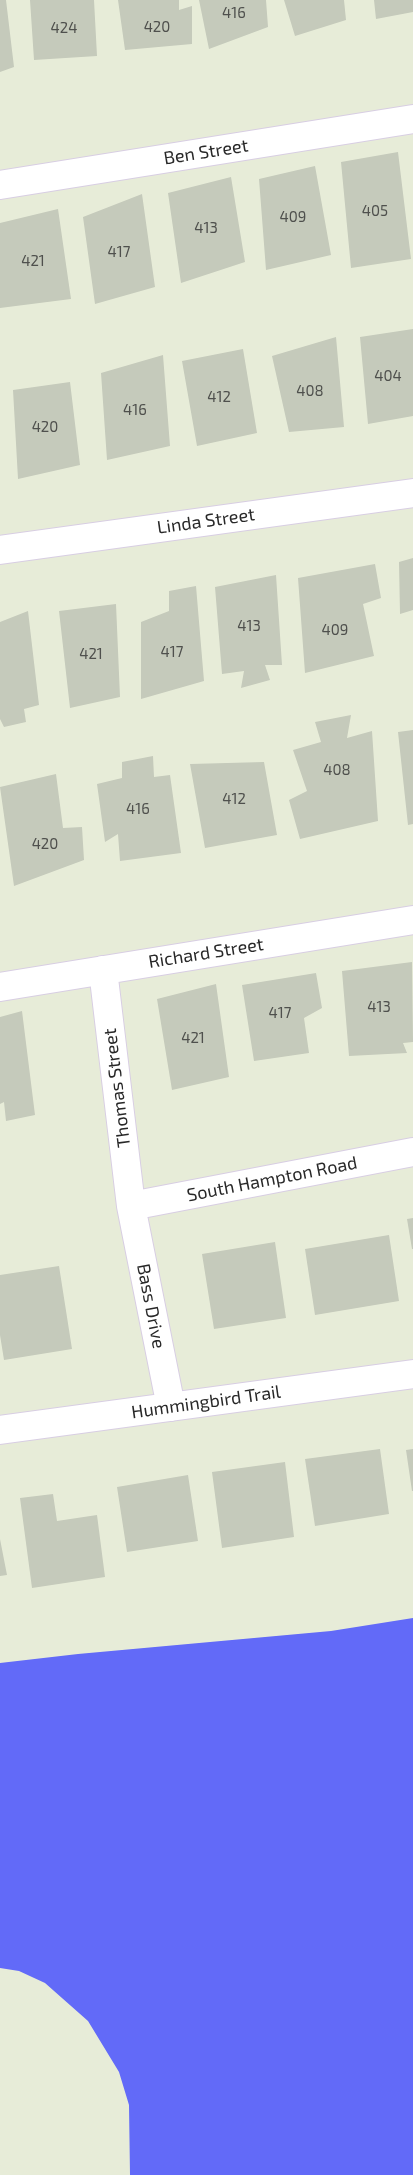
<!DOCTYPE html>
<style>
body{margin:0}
canvas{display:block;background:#e7ecd8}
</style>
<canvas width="413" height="2175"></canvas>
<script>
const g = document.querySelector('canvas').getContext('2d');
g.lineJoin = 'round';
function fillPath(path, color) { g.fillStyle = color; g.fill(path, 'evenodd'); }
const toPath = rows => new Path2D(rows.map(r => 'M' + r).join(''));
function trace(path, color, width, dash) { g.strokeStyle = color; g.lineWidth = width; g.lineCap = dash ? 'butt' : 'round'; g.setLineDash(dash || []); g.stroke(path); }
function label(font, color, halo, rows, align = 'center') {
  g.font = font + ' "Exo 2",sans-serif'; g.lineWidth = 4; g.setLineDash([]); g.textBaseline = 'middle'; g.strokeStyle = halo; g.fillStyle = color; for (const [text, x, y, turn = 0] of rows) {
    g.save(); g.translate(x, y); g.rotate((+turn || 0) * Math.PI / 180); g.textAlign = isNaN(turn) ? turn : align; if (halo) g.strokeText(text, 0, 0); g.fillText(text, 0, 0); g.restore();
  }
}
fillPath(toPath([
 [413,1618,413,2175,130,2175,129,2105,119,2072,88,2021,45,1983,19,1971,0,1968,0,1663,78,1654,331,1631]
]), '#626af8');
fillPath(toPath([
 [0,0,6,0,14,67,0,72],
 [30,0,94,0,97,56,34,60],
 [118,0,179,0,179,10,192,6,192,44,125,50],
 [199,0,266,0,268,27,209,49],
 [284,0,344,0,346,20,295,36],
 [374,0,413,0,413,12,376,19],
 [398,152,411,259,351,268,341,162],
 [315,166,331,255,266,270,259,179],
 [231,177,245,262,181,283,168,193],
 [142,194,155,287,95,304,83,217],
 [58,209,71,299,0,308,0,223],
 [413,329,413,416,368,424,360,337],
 [336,337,344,427,289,432,272,356],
 [243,349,257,433,197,446,182,361],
 [163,355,170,446,107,460,101,373],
 [70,382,80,465,18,479,13,390],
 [413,558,413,610,400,614,399,562],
 [375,564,381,598,363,604,374,656,305,673,298,578],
 [276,575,282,665,265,665,270,680,241,688,244,671,222,674,215,587],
 [196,586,204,681,141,699,141,622,169,611,169,591],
 [116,604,120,697,70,708,59,611],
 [28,611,39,705,24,709,26,722,4,727,0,719,0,622],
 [351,715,347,738,372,731,378,821,300,839,289,800,307,791,293,750,321,742,315,722],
 [413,730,413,824,408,825,398,732],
 [153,756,154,777,170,775,181,853,120,861,118,834,105,842,97,784,122,778,122,762],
 [264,762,277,835,205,848,190,764],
 [56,774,63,828,82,827,84,860,14,886,0,787],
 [412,962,413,1042,403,1043,407,1053,349,1056,342,971],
 [316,973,322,1008,304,1018,309,1053,254,1061,242,985],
 [216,984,229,1077,172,1090,157,999],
 [22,1011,35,1115,6,1121,4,1102,0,1104,0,1017],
 [413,1218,413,1249,412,1249,407,1219],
 [389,1235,399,1301,315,1315,305,1249],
 [275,1242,286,1318,214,1329,202,1254],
 [59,1266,72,1349,4,1360,0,1335,0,1275],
 [380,1449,389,1514,315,1526,305,1459],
 [413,1449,413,1491,412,1491,406,1450],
 [285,1462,294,1537,222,1548,212,1472],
 [188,1475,198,1541,127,1552,117,1487],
 [53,1494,57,1521,97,1515,105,1577,32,1588,20,1498],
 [0,1539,7,1575,0,1576]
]), '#c5cabb');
const minor = toPath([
 [0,185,413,119],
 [0,550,413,493],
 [103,970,131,1206,171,1407],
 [0,987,413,920],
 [131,1206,413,1152],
 [0,1430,413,1374]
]);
trace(minor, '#d8cee3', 30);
trace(minor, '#fff', 28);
label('15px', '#4f504d', null, [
 ["416",234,13],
 ["420",157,27],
 ["424",64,28],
 ["405",375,211],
 ["409",293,217],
 ["413",206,228],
 ["417",119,252],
 ["421",33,261],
 ["404",388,376],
 ["408",310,391],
 ["412",219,397],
 ["416",135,410],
 ["420",45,427],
 ["413",249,626],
 ["409",335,630],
 ["417",172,652],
 ["421",91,654],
 ["408",337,770],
 ["412",234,799],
 ["416",138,809],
 ["420",45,844],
 ["413",379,1007],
 ["417",280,1013],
 ["421",193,1038]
]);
label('18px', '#282828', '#fff', [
 ["Ben Street",206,152,-9],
 ["Linda Street",206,521,-8],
 ["Richard Street",206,953,-9],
 ["Thomas Street",117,1088,-97],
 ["South Hampton Road",272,1179,-11],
 ["Bass Drive",151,1306,79],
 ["Hummingbird Trail",206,1402,-8]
]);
</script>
